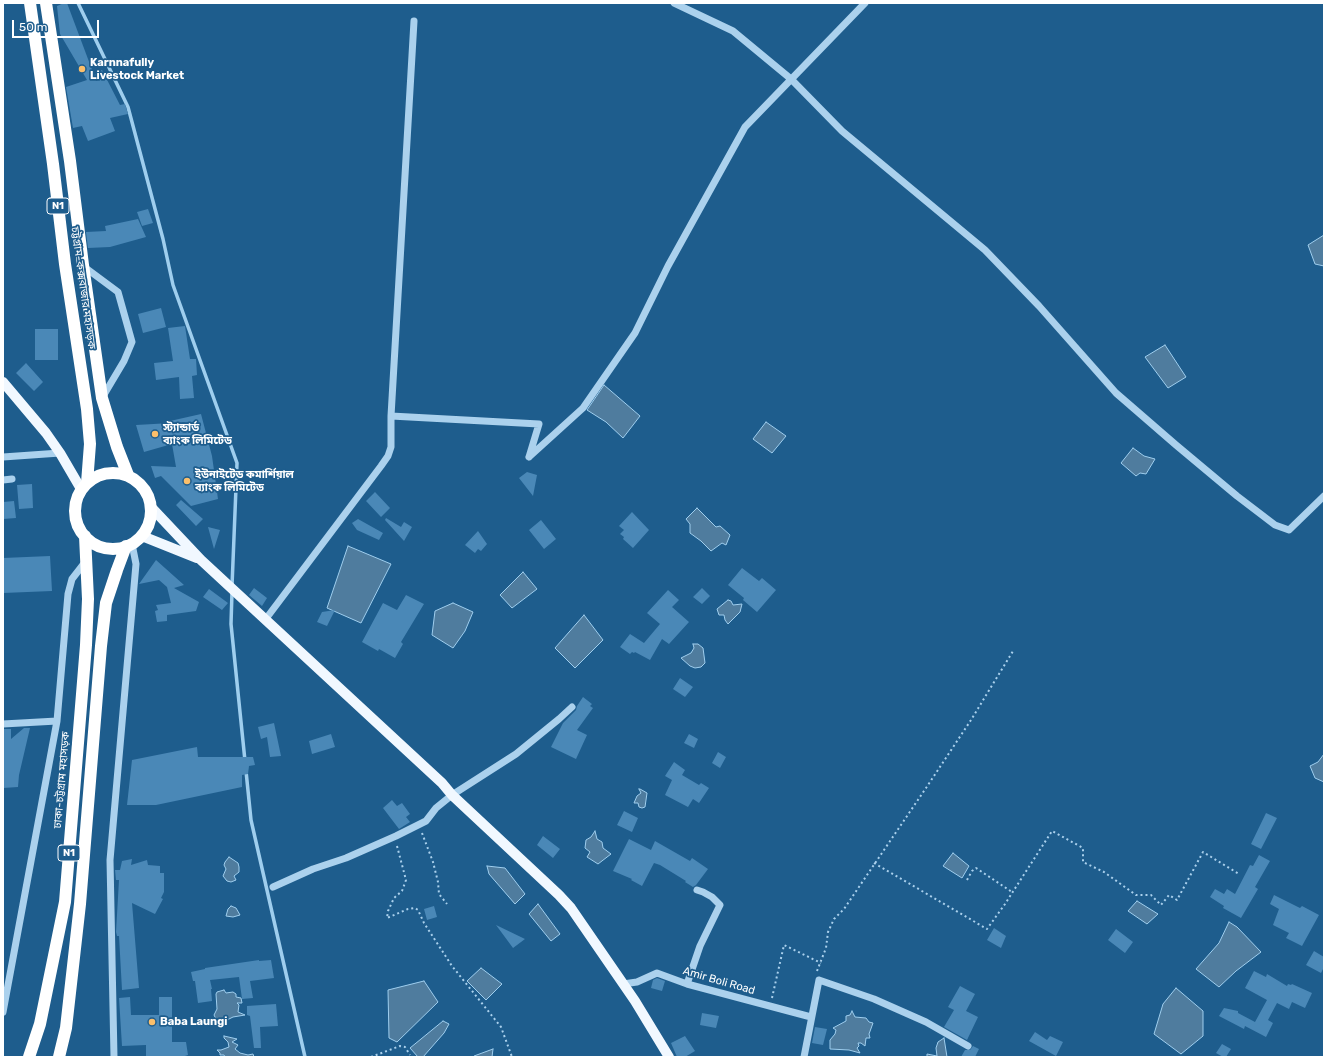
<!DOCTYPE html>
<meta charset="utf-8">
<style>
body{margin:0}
#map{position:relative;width:1327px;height:1060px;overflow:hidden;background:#1e5d8d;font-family:Rubik,sans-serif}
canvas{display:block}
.frame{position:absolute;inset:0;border:4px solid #fff;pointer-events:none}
.scale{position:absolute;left:12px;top:20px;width:87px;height:18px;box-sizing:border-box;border:2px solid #fff;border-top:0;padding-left:5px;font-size:12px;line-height:14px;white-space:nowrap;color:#fff;-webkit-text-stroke:3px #1e5d8d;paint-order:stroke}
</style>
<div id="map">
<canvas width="1327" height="1060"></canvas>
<div class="frame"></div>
<div class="scale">50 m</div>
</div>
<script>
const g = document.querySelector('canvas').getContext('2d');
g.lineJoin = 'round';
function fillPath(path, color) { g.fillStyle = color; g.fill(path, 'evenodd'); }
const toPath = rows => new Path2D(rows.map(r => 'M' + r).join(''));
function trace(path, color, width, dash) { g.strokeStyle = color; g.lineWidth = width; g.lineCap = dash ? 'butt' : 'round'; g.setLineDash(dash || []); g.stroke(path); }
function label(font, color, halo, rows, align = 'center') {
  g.font = font + ' Rubik,"Noto Sans Bengali",sans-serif'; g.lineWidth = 3.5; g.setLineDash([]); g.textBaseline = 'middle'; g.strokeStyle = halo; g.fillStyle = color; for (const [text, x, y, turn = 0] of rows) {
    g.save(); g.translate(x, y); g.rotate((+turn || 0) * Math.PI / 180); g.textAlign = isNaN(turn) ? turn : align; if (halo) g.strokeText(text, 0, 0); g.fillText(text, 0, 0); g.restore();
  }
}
const water = toPath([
 [1324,235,1324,266,1315,264,1308,245,1324,235],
 [1165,345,1186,377,1168,388,1145,357,1165,345],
 [604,385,640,416,623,438,606,422,587,410,604,385],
 [766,422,786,436,772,453,753,439,766,422],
 [1133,448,1144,456,1155,459,1146,474,1140,473,1136,476,1121,463,1133,448],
 [697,508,716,527,720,526,730,535,726,545,722,543,711,551,701,541,690,533,690,524,686,519,697,508],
 [348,546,391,564,361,623,327,608,348,546],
 [523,572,537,589,512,608,500,595,523,572],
 [728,600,731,601,733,605,742,604,740,612,728,624,725,620,724,615,719,615,717,609,728,600],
 [453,603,473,612,465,631,453,648,432,635,435,611,453,603],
 [584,615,603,640,575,668,555,648,584,615],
 [693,644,698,644,703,648,705,663,701,667,695,668,690,666,681,658,691,653,694,648,693,644],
 [1324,754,1324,782,1315,778,1310,766,1318,762,1324,754],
 [639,789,640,789,647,793,645,807,642,808,639,807,638,803,634,803,637,796,641,793,639,789],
 [595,831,597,839,602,842,603,848,611,854,598,864,587,857,590,852,585,848,586,840,591,837,595,831],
 [953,853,969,866,962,878,943,866,953,853],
 [229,857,238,863,239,867,239,872,234,876,236,880,231,882,227,881,223,876,226,869,224,865,225,862,229,857],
 [487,866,505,868,525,894,515,904,489,874,487,866],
 [1137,901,1158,914,1147,924,1128,911,1137,901],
 [538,904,560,934,551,941,529,914,538,904],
 [231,906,236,908,240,915,233,917,226,916,228,909,231,906],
 [1229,922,1237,927,1261,952,1236,971,1219,987,1196,969,1219,943,1229,922],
 [481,968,502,984,486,1000,467,981,481,968],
 [424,981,438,1002,397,1042,389,1038,388,990,424,981],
 [1176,988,1203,1011,1203,1036,1181,1054,1154,1034,1163,1004,1176,988],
 [224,990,226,993,233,992,236,994,236,997,241,998,242,1003,237,1003,239,1005,238,1012,245,1015,233,1017,227,1020,220,1019,218,1023,214,1015,217,1009,216,994,217,992,224,990],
 [852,1011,855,1017,866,1018,869,1022,873,1023,869,1034,870,1038,866,1038,865,1046,861,1043,858,1043,859,1046,857,1048,860,1053,849,1050,830,1049,830,1040,835,1034,836,1030,833,1028,846,1021,846,1016,850,1015,852,1011],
 [443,1021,449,1024,444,1033,423,1057,418,1057,410,1048,443,1021],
 [224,1036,237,1039,232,1042,238,1045,235,1049,240,1053,248,1055,253,1054,254,1057,225,1057,224,1055,220,1055,220,1053,217,1050,221,1050,229,1047,228,1042,224,1038,224,1036],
 [944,1038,947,1057,927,1057,927,1054,937,1056,936,1048,938,1042,944,1038],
 [493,1049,492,1057,473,1057,474,1056,493,1049]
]);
fillPath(water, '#4f7c9e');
trace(water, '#9fceee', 1);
trace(toPath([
 [78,3,128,107,163,239,173,285,237,463,232,586],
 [232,592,231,624,245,761],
 [246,771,251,820,305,1057]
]), '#9fceee', 3.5);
fillPath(toPath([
 [64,3,67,3,94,75,102,70,120,105,125,104,128,114,110,118,115,131,88,141,82,126,73,128,66,87,87,80,60,34,57,6],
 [148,209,153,223,142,226,137,212],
 [138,219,146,237,110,247,88,248,86,232,106,231,105,226],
 [161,308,166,327,143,333,138,314],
 [185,326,190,359,196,359,197,375,192,376,194,398,180,399,179,377,156,380,154,363,173,361,168,328],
 [35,329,58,329,58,360,35,360],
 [26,363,43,382,34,391,16,373],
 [201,414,212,456,218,499,191,506,161,476,155,478,151,466,176,467,172,444,144,452,136,425,171,423,170,421],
 [527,472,537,475,533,496,519,478],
 [32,484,33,508,19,509,17,485],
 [375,492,390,508,381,517,366,501],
 [181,500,203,519,196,526,176,505],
 [14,501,16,518,3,519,3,502],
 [632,512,649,530,633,548,623,539,624,537,620,534,624,530,619,526],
 [386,518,401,527,404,522,412,527,404,541,385,520],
 [358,519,383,533,379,540,357,530,352,523],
 [541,520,556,539,544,549,529,530],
 [208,527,220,530,214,549],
 [478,531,487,544,481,551,478,549,475,553,465,545],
 [50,556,52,591,3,593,3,558],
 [156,560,184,585,174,588,199,602,196,611,167,615,167,621,157,622,155,611,158,610,156,605,171,603,167,587,159,580,139,584],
 [742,568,759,581,762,578,776,590,757,612,743,600,744,598,728,585],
 [254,588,267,598,262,606,249,595],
 [702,588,710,596,702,604,693,597],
 [209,589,228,603,222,610,203,597],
 [668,590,679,600,672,607,689,622,669,644,662,639,650,660,635,652,634,653,632,652,630,654,620,647,630,634,644,643,660,624,647,613],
 [406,595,424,604,401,642,403,644,395,658,379,649,378,651,362,642,383,603,397,610],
 [335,610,327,626,317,622,322,612],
 [680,678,693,687,685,697,673,689],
 [583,697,592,704,590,706,593,708,577,730,587,735,576,759,551,747,563,723,576,710,577,706],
 [274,723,281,756,270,757,267,737,261,739,258,727],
 [24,728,30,728,19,775,18,787,3,788,3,729,11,729,11,739],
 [331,734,335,747,312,754,309,741],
 [689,734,698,739,694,748,684,743],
 [197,747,198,757,253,757,255,765,249,766,248,774,242,775,242,787,156,805,127,805,132,760],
 [718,752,726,757,720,768,712,763],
 [674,762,685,770,682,775,699,785,701,783,709,788,699,803,693,799,688,807,665,795,672,780,665,776],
 [392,800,397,806,402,803,410,814,406,817,410,822,399,829,383,808],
 [624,811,638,818,632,832,617,825],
 [1266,813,1277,818,1261,849,1251,844],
 [543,836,560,849,553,858,537,845],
 [629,839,651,850,655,841,690,861,692,858,708,869,696,885,693,887,685,882,686,881,660,865,654,863,642,886,631,880,632,879,613,871],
 [1259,855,1270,861,1255,887,1258,889,1241,918,1223,908,1224,906,1210,897,1215,889,1224,894,1227,889,1235,894,1250,865,1253,866],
 [132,859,131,865,147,860,148,865,160,866,160,873,164,873,164,892,161,898,163,899,155,914,132,903,139,988,122,990,119,936,117,936,116,932,119,880,116,880,115,870,120,870,122,861],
 [1274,895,1300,908,1302,906,1319,915,1302,946,1286,938,1289,933,1273,925,1279,909,1270,904],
 [434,906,437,917,427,920,424,909],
 [496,925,525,939,513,948],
 [994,928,1006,936,1001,948,987,940],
 [1116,929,1133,942,1125,953,1108,940],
 [1314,951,1324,957,1324,967,1321,973,1306,965],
 [259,960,259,961,271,960,274,978,250,981,253,998,242,999,239,977,210,980,212,989,211,989,212,1001,198,1003,195,981,193,981,191,972,205,969,205,968],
 [1254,971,1266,977,1267,974,1287,986,1288,984,1291,985,1292,984,1312,993,1305,1008,1292,1002,1289,1009,1277,1003,1268,1020,1273,1023,1266,1037,1245,1026,1244,1029,1219,1016,1224,1008,1238,1011,1238,1013,1255,1022,1267,1000,1245,988],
 [657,978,665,981,662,991,651,988,653,980],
 [960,986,975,994,966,1011,978,1017,967,1040,944,1027,954,1010,948,1007],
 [130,997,131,1015,159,1015,159,997,172,997,172,1042,186,1042,188,1055,182,1057,146,1057,146,1045,122,1046,119,998],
 [276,1004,278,1026,260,1027,261,1048,254,1048,250,1016,247,1015,247,1006],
 [702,1013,719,1016,716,1028,700,1025],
 [815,1027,827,1029,823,1045,812,1043],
 [1035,1032,1047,1040,1050,1036,1063,1042,1056,1056,1029,1041],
 [685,1036,695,1051,685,1057,677,1057,671,1043],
 [1222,1044,1231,1049,1226,1057,1223,1057,1216,1053],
 [973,1046,979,1049,975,1057,961,1057,965,1050,970,1050]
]), '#4a88b7');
trace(toPath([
 [422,833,433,862,438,882,439,894,447,904],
 [397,846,406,880,402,891,394,898,388,911,387,918,408,909,415,908,418,910,424,923,452,966,501,1027,512,1057],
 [874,863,987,929,1005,904,1052,831,1083,848,1083,862,1104,872,1136,895,1151,895,1161,905,1169,895,1177,900,1203,852,1239,874],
 [967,880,972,871,976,868,1012,892],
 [817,971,826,948,828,932,834,919,844,909,926,788,971,720,1013,651],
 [772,998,784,945,821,963],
 [371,1057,400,1046,405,1047,410,1055]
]), '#abd1ed', 2, [2, 3]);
trace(toPath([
 [674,3,733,31,791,79,842,131,985,250,1039,306,1116,393,1176,445,1237,496,1275,525,1289,530,1324,496],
 [83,266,118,292,132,342,124,361,102,398],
 [391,416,539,424,529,457],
 [3,457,60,453],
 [529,457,583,408,635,333,668,266,745,127,865,3],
 [3,480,12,479],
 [265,620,381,466,388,456,391,447,391,416,414,21],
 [3,724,57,721],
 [273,887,313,869,346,858,396,836,426,821,436,808,452,795,516,754,559,719,572,707],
 [623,984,637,982,657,973,687,984,811,1017],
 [687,984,700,946,720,905,712,897,703,892,697,890],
 [3,1012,57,721,68,594,72,579,86,561],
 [114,1057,110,860,136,564,132,544],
 [804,1057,819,980,874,999,926,1022,968,1046]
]), '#abd1ed', 7);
trace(toPath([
 [3,382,46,433,60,453,81,489],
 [151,507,201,560,442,783,452,795,559,895,571,908,635,1001,669,1057],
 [142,536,197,558]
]), '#f1f8ff', 10);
trace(toPath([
 [30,3,53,164,65,264,87,409,90,444,87,483],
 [46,3,70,161,83,265,102,398,117,447,128,475],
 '75 511a38 38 0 1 1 76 0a38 38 0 1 1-76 0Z',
 [29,1057,40,1024,65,902,86,645,88,599,85,536],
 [59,1057,66,1028,80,904,101,646,106,603,117,570,126,546]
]), '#fff', 12);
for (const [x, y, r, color] of [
 [82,69,4,"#fbbf6b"],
 [155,434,4,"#fbbf6b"],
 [187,481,4,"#fbbf6b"],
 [152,1022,4,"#fbbf6b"]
]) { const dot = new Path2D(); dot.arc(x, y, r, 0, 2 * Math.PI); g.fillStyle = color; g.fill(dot); trace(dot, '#1e5d8d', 1.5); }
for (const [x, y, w] of [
 [58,206,22],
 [69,853,22]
]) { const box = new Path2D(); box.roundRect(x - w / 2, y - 8, w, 16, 3); g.fillStyle = '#1e5d8d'; g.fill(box); trace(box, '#fff', 1); }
label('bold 10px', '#fff', null, [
 ["N1",58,206],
 ["N1",69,853]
]);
label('bold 11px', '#fff', '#1e5d8d', [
 ["Karnnafully",90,63],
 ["Livestock Market",90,76],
 ["স্ট্যান্ডার্ড",163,428],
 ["ব্যাংক লিমিটেড",163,441],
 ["ইউনাইটেড কমার্শিয়াল",195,475],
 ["ব্যাংক লিমিটেড",195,488],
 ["Baba Laungi",160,1022]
], 'left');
label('11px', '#fff', '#1e5d8d', [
 ["চট্টগ্রাম-কক্সবাজার মহাসড়ক",83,288,82],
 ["ঢাকা-চট্টগ্রাম মহাসড়ক",62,780,-85],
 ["Amir Boli Road",719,981,16]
]);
</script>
